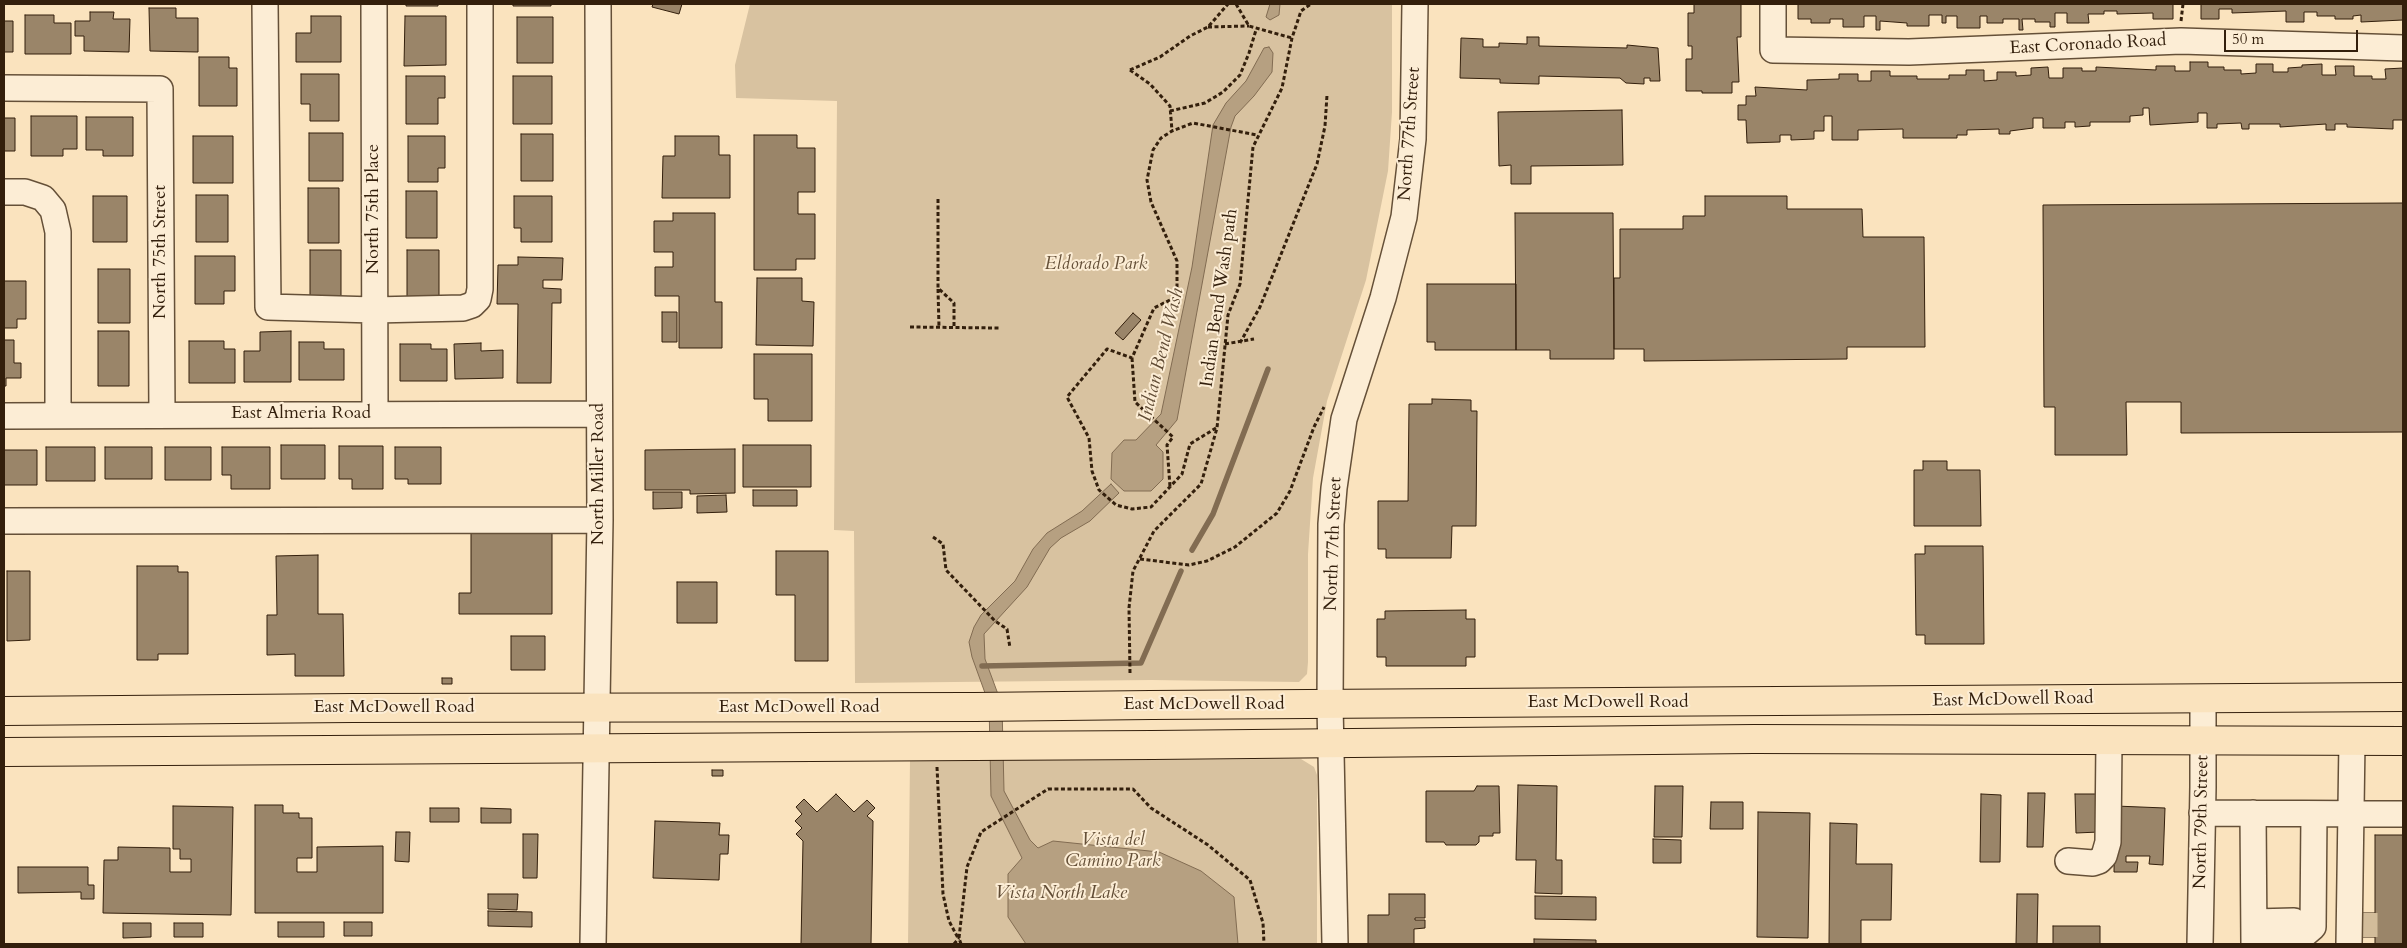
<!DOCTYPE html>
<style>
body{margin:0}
#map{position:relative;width:2407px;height:948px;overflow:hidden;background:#fae3be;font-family:Cardo,serif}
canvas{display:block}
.frame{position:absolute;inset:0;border:5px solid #331f0c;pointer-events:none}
.scale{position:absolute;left:2224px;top:30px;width:134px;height:22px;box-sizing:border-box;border:2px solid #331f0c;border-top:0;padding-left:6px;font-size:15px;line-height:18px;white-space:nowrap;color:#331f0c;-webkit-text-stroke:4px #fcedd5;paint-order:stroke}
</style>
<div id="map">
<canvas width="2407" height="948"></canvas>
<div class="frame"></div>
<div class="scale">50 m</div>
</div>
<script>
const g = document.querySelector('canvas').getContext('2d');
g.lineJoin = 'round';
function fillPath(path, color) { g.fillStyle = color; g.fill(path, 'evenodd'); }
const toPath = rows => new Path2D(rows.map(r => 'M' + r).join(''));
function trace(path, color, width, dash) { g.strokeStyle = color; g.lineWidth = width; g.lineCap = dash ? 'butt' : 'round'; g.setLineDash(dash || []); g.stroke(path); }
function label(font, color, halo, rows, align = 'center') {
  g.font = font + ' Cardo,serif'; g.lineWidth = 4; g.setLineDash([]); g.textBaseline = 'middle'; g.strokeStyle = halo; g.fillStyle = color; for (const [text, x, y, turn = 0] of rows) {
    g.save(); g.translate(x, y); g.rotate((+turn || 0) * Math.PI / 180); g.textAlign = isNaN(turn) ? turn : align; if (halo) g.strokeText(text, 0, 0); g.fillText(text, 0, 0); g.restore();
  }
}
fillPath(toPath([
 [750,4,1392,4,1392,112,1388,171,1366,280,1327,401,1313,478,1308,554,1308,662,1307,674,1299,682,1152,680,855,683,854,531,834,530,837,101,736,98,735,65],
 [1301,759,1314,767,1317,775,1317,944,908,944,910,760]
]), '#d8c2a0');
const water = toPath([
 [1270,4,1280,4,1279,15,1270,20,1266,17,1270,4],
 [1269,47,1273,53,1272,72,1254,96,1235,116,1231,127,1177,420,1156,445,1163,452,1163,479,1151,491,1124,491,1111,479,1112,453,1124,440,1136,440,1161,414,1192,267,1213,125,1226,103,1246,81,1264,48,1269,47],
 [1111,484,1119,493,1090,521,1061,538,1050,548,1027,587,984,634,985,659,1002,705,1004,791,1030,840,1038,848,1053,841,1159,852,1201,871,1234,897,1238,944,1026,944,1008,917,1008,874,1022,858,991,796,989,704,972,657,969,642,974,627,981,615,1015,581,1033,549,1047,533,1082,511,1111,484]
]);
fillPath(water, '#b6a081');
trace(water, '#826c52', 1);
trace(toPath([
 [1192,550,1213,514,1268,369],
 [982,666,1141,663,1181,571]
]), '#826c52', 5.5);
const building = toPath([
 [406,4,438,4,438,6,406,6,406,4],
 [513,4,551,4,551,6,513,6,513,4],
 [653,4,682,4,679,14,652,7,653,4],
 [1694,4,1741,4,1741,37,1737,37,1739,82,1732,82,1732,93,1702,93,1702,91,1686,91,1686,59,1692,59,1692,46,1688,46,1688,13,1694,13,1694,4],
 [1798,4,2173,4,2173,19,2153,19,2153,13,2117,14,2117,11,2104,11,2104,14,2088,14,2089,23,2067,23,2067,13,2055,13,2055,27,2050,27,2050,22,2035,22,2035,19,2022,19,2023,30,2019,30,2019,19,2003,19,2003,23,1987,23,1987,16,1980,16,1980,28,1957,28,1957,16,1946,16,1946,23,1942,23,1942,15,1929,15,1929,26,1907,26,1907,23,1880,21,1880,30,1876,30,1876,16,1864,16,1864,27,1843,27,1843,19,1830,19,1830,23,1811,23,1811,19,1798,19,1798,4],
 [2201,4,2403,4,2403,20,2361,22,2361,15,2353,16,2353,19,2335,19,2335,16,2317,16,2317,12,2304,12,2304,22,2286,22,2286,11,2232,13,2232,9,2219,9,2219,19,2201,19,2201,4],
 [149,8,176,8,176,18,198,18,198,52,150,51,149,8],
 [90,12,114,12,113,19,130,19,129,52,84,51,84,36,75,36,75,21,90,21,90,12],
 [25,15,54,15,54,23,71,23,71,54,25,54,25,15],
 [311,16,341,16,341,62,296,62,296,33,311,33,311,16],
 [405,16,446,16,446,65,404,66,405,16],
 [517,17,553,17,553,63,517,63,517,17],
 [4,21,13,21,13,52,4,52,4,21],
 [1527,37,1539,37,1539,46,1627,48,1627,45,1658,48,1660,81,1650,81,1650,78,1644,78,1644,84,1626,83,1620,78,1539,76,1539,84,1500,83,1500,79,1460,78,1461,38,1483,39,1483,47,1499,47,1499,43,1527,44,1527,37],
 [199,57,229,57,229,68,237,68,237,106,199,106,199,57],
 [2190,62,2208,62,2208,67,2224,67,2224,70,2241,70,2241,74,2256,73,2256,64,2273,64,2273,72,2288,72,2288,68,2302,67,2302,65,2322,64,2322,75,2336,75,2335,66,2354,66,2354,76,2372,76,2372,79,2386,79,2385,69,2403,68,2403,120,2393,120,2393,129,2347,127,2347,124,2335,124,2335,130,2326,130,2326,124,2280,127,2280,124,2249,124,2249,129,2242,129,2241,123,2217,124,2217,128,2207,128,2207,113,2198,113,2198,122,2150,125,2149,108,2143,108,2143,115,2130,116,2130,122,2090,122,2090,126,2075,127,2075,122,2065,122,2065,128,2043,128,2043,118,2033,118,2033,128,2010,131,2010,134,1999,134,1999,129,1967,130,1967,135,1957,135,1957,138,1903,138,1903,129,1858,130,1858,140,1832,140,1832,116,1824,116,1824,131,1814,131,1814,139,1791,140,1791,135,1780,135,1780,142,1747,143,1746,120,1738,120,1738,105,1746,105,1746,96,1756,96,1755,87,1807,90,1807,80,1839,79,1839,74,1858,74,1858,81,1871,81,1871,71,1890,71,1890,76,1917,76,1917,79,1949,79,1949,75,1966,75,1966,70,1984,70,1984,81,1997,80,1997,72,2016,72,2016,76,2031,75,2031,68,2048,67,2049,78,2063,78,2063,68,2082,68,2082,71,2096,71,2096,67,2156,70,2156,66,2175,66,2175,71,2190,71,2190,62],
 [301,74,339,74,339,121,310,121,310,104,301,104,301,74],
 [406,76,445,76,445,98,438,98,438,124,406,124,406,76],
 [513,76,552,76,552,124,513,124,513,76],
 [1622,110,1623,165,1531,166,1531,184,1511,184,1511,165,1499,166,1498,112,1622,110],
 [31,116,77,116,77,149,63,149,63,156,31,156,31,116],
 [86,117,133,117,133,156,103,156,103,150,86,150,86,117],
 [4,118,15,118,15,151,4,151,4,118],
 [309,133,343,133,343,181,309,181,309,133],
 [521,134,553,134,553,181,521,181,521,134],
 [754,135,797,135,797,148,815,148,815,192,798,192,798,214,815,214,815,259,796,259,796,270,754,270,754,135],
 [193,136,233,136,233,183,193,183,193,136],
 [408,136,445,136,445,168,438,168,438,182,408,182,408,136],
 [675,136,719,136,719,155,730,155,730,198,662,198,663,156,675,156,675,136],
 [308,188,339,188,339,243,308,243,308,188],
 [406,191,437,191,437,238,406,238,406,191],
 [196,195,228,195,228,242,196,242,196,195],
 [93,196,127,196,127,242,93,242,93,196],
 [514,196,552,196,552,242,521,242,521,228,514,228,514,196],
 [1705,196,1787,196,1787,209,1862,209,1863,237,1924,237,1925,347,1847,347,1847,359,1644,361,1644,349,1614,349,1614,278,1620,278,1620,229,1683,229,1683,216,1705,216,1705,196],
 [2403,203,2403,432,2181,433,2181,402,2126,402,2127,455,2055,455,2055,407,2044,407,2043,205,2403,203],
 [673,213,715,213,715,302,722,302,722,348,679,348,679,296,655,296,655,267,673,267,673,252,654,252,654,221,673,221,673,213],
 [1515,213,1613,213,1614,359,1550,359,1550,350,1516,350,1515,213],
 [310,250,341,250,341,296,310,296,310,250],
 [407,250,439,250,439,297,407,297,407,250],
 [195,256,235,256,235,291,224,291,224,304,195,304,195,256],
 [518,257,563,258,562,280,543,280,543,288,561,289,561,303,552,303,551,383,517,383,518,304,497,304,498,265,518,265,518,257],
 [98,269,130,269,130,323,98,323,98,269],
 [757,278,802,278,802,301,814,302,813,346,756,345,757,278],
 [4,281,26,281,26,319,17,319,17,328,4,328,4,281],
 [1427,284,1516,284,1516,350,1435,350,1435,342,1427,342,1427,284],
 [662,312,677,312,677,342,662,342,662,312],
 [1133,313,1141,320,1123,340,1115,333,1133,313],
 [98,331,129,331,129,386,98,386,98,331],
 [291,331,291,382,244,382,244,351,260,351,260,332,291,331],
 [4,340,14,340,14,363,21,363,21,378,6,378,6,386,4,386,4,340],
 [189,341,224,341,224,349,235,349,235,383,189,383,189,341],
 [299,342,324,342,324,349,344,349,344,380,299,380,299,342],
 [481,343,481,351,503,350,503,378,455,379,454,344,481,343],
 [400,344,431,344,431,349,447,349,447,381,400,381,400,344],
 [754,354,812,354,812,421,768,421,768,399,754,399,754,354],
 [1432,399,1471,400,1471,411,1477,411,1476,526,1452,526,1451,558,1386,558,1386,549,1378,549,1378,501,1408,501,1409,404,1432,404,1432,399],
 [281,445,325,445,325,479,281,479,281,445],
 [743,445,811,445,811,487,743,487,743,445],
 [339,446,383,446,383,489,352,489,352,479,339,479,339,446],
 [46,447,95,447,95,481,46,481,46,447],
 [105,447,152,447,152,479,105,479,105,447],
 [165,447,211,447,211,480,165,480,165,447],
 [222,447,270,447,270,489,231,489,231,475,222,475,222,447],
 [395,447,441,447,441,484,408,484,408,479,395,479,395,447],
 [735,449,735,493,690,494,690,490,645,490,645,450,735,449],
 [4,450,37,450,37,485,4,485,4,450],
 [1923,461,1947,461,1947,470,1980,470,1981,526,1914,526,1914,470,1923,470,1923,461],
 [753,490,797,490,797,506,753,506,753,490],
 [653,492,682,492,682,508,653,509,653,492],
 [726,495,727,512,697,513,697,496,726,495],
 [471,530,552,530,552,614,459,614,459,593,471,593,471,530],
 [1925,546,1983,546,1984,644,1925,644,1925,635,1916,635,1915,554,1925,554,1925,546],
 [776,551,828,551,828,661,795,661,795,595,776,595,776,551],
 [318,555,318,614,343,614,344,676,295,676,295,654,267,655,267,615,277,615,276,556,318,555],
 [137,566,178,566,178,572,188,572,188,654,158,654,158,660,137,660,137,566],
 [7,571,30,571,30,640,7,641,7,571],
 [677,582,717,582,717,623,677,623,677,582],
 [1466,610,1466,619,1475,619,1475,657,1466,657,1466,666,1386,666,1386,657,1377,657,1377,619,1385,619,1385,611,1466,610],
 [511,636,545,636,545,670,511,670,511,636],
 [442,678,452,678,452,684,442,684,442,678],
 [712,770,723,770,723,776,712,776,712,770],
 [1518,785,1557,786,1556,860,1562,860,1562,894,1535,893,1536,860,1516,860,1518,785],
 [1477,786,1499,786,1500,833,1493,833,1493,836,1479,836,1479,842,1476,845,1446,845,1444,842,1426,842,1426,791,1474,791,1477,786],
 [1655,786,1683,786,1682,837,1654,837,1655,786],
 [2028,793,2045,793,2043,847,2027,847,2028,793],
 [836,794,854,812,867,800,875,808,867,816,873,821,871,944,801,944,803,841,796,834,802,828,795,821,802,814,796,807,804,799,817,812,836,794],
 [1981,794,2001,795,2000,862,1980,862,1981,794],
 [2075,794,2105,794,2099,832,2076,833,2075,794],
 [1711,802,1743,802,1743,829,1710,829,1711,802],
 [255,805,283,805,283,813,299,813,299,818,312,818,312,858,297,858,297,872,317,872,317,847,383,846,383,913,255,913,255,805],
 [173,806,233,807,231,915,103,913,104,860,118,860,118,847,170,848,170,872,191,872,191,859,180,859,180,849,173,849,173,806],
 [2115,806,2165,808,2163,865,2149,864,2150,856,2126,856,2126,862,2138,862,2137,872,2114,872,2115,806],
 [430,808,459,808,459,822,430,822,430,808],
 [481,808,511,809,511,823,481,823,481,808],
 [1758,812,1810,813,1808,938,1757,937,1758,812],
 [655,821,720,823,719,835,729,835,728,854,720,854,719,880,653,878,655,821],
 [1830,823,1857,824,1856,864,1892,864,1891,920,1861,920,1861,944,1829,944,1830,823],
 [396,832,410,832,409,862,395,861,396,832],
 [523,834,538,834,537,878,523,878,523,834],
 [2375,835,2403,835,2403,944,2375,944,2375,835],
 [1653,839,1681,840,1681,863,1653,863,1653,839],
 [18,867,88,867,88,885,94,885,94,899,81,899,81,892,18,893,18,867],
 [488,894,518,894,517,910,488,909,488,894],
 [1389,894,1425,894,1425,918,1415,918,1415,920,1425,920,1425,928,1414,929,1414,944,1368,944,1368,915,1389,915,1389,894],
 [2017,894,2038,894,2037,944,2016,944,2017,894],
 [1535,896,1596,897,1596,920,1535,919,1535,896],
 [488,911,532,912,532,927,488,926,488,911],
 [2355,913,2375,913,2375,937,2355,937,2355,913],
 [278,922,324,922,324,937,278,937,278,922],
 [344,922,372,922,372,936,344,936,344,922],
 [123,923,151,923,151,937,123,938,123,923],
 [174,923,203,923,203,937,174,937,174,923],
 [2053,926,2100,926,2100,944,2053,944,2053,926],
 [1534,939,1596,940,1596,944,1534,944,1534,939]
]);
fillPath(building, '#9a8569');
trace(building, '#331f0c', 1);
trace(toPath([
 [2365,913,2365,937]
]), '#d2bc9a', 25, [25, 12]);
const minor = toPath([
 [265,4,268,307,374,310,463,308,472,305,478,299,480,289,480,4],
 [374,4,375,414],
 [1773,4,1773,50,1909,52,2181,41,2403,48],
 [4,88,160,89,162,415],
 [4,192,25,192,43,198,53,210,58,232,58,415],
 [4,416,598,414],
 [4,521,600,520],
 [2202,813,2403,814],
 [2253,813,2254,944],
 [2068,861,2093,863,2099,861,2104,856,2108,842,2109,741],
 [2254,922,2294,921,2307,932],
 [2254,939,2299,939,2313,927,2314,814],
 [593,944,600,520,598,4],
 [1335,944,1330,705,1331,524,1334,488,1344,419,1383,298,1404,217,1413,139,1415,4],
 [2200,944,2203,787,2203,699],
 [2349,944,2352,741]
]);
const major = toPath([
 [1151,705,2403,697],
 [4,711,352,708,975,707],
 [1152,745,1754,739,2403,741],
 [4,752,974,746]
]);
trace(minor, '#655038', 28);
trace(major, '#331f0c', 30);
trace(toPath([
 [1236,4,1249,26,1292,38],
 [2181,21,2183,4],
 [1208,27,1249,26],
 [1130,70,1160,57,1190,36,1208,27,1228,4],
 [1130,70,1150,84,1170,106,1172,131],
 [1170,111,1205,103,1223,92,1240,75,1249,53,1256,30],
 [938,199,938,288,954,303,954,327],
 [938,289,939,327],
 [910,327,999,328],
 [1240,343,1260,307,1317,164,1325,126,1327,95],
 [1225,344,1254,339],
 [1132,358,1135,402,1173,437,1167,445,1170,487],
 [1216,428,1190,444,1182,474,1151,507,1132,509,1116,505,1099,490,1092,471,1089,438,1067,397,1107,349,1132,358,1154,308,1174,298,1177,289,1177,261,1151,202,1147,180,1153,150,1161,138,1172,131,1193,123,1257,135],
 [933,537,943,544,946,570,995,621,1007,629,1010,648],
 [1140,559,1189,565,1207,561,1235,547,1277,513,1290,491,1314,427,1324,407],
 [1130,673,1129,608,1133,571,1154,531,1201,484,1217,428,1228,315,1240,284,1253,147,1282,88,1292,38,1301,11,1311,4],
 [937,767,943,894,949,921,958,938],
 [954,944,959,938],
 [961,944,959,938,967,867,981,832,1048,789,1133,789,1151,808,1208,845,1250,880,1263,923,1264,944]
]), '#331f0c', 3, [4, 2.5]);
trace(minor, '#fcedd5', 25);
trace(major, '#fae3be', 28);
const majorBridge = toPath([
 [975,707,1151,705],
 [974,746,1152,745]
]);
trace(majorBridge, '#331f0c', 30, []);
trace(majorBridge, '#fae3be', 28);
label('18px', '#331f0c', '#fcedd5', [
 ["East Coronado Road",2088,45,-3],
 ["North 77th Street",1410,134,-86],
 ["North 75th Place",374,209,-90],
 ["North 75th Street",161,252,-90],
 ["Indian Bend Wash path",1220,298,-82],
 ["East Almeria Road",301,414],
 ["North Miller Road",599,474,-90],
 ["North 77th Street",1334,544,-88],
 ["East McDowell Road",2013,700,-1],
 ["East McDowell Road",1608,703],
 ["East McDowell Road",1204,705],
 ["East McDowell Road",394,708],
 ["East McDowell Road",799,708],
 ["North 79th Street",2202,822,-89]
]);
label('italic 18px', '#655038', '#fcedd5', [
 ["Eldorado Park",1096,265],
 ["Vista del",1113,841],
 ["Camino Park",1113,862]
]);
label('italic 19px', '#614c35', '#fcedd5', [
 ["Indian Bend Wash",1162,355,-76],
 ["Vista North Lake",1061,894]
]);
</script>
